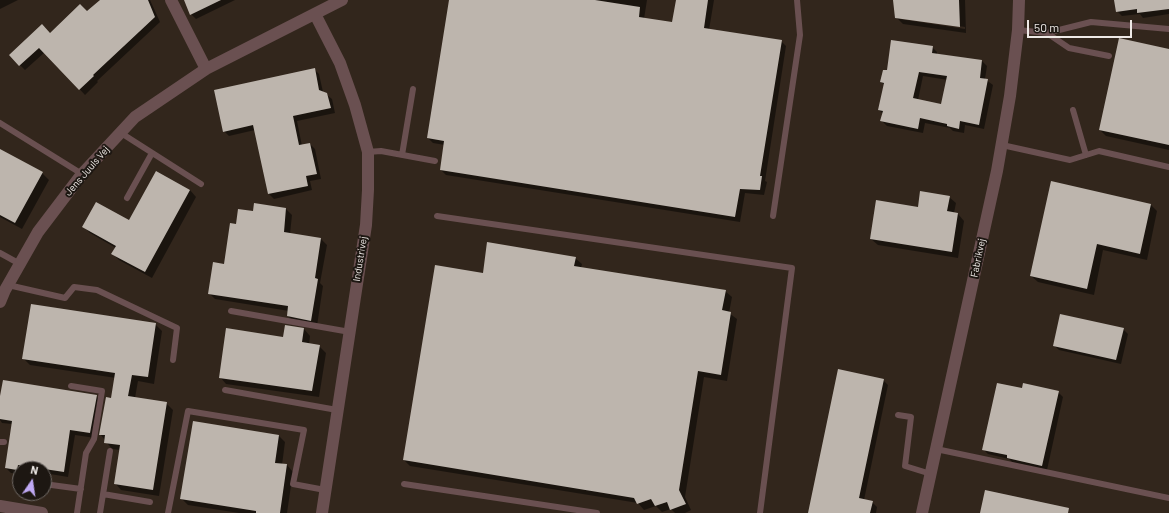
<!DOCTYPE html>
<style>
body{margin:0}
#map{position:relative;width:1169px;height:513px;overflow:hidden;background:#27201b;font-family:Barlow,sans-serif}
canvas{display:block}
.north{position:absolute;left:12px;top:461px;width:40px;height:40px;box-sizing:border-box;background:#1d1712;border:1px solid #716b67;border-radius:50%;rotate:13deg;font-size:11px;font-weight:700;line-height:16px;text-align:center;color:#eee9e6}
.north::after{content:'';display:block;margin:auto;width:14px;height:18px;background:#bfa9f4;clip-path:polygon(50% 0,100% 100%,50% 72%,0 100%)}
.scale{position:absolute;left:1027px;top:20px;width:105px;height:18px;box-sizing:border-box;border:2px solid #eee9e6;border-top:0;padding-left:5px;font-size:12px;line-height:14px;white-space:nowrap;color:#eee9e6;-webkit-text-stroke:3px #1d1712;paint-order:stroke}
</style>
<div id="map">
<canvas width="1169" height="513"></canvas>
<div class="north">N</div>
<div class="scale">50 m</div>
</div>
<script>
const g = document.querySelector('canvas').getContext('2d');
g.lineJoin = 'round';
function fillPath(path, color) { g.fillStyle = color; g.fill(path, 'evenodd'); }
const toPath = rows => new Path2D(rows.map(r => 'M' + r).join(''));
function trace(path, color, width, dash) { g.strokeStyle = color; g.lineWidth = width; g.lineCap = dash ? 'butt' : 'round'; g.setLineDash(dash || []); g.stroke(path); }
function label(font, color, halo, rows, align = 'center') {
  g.font = font + ' Barlow,sans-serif'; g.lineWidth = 4; g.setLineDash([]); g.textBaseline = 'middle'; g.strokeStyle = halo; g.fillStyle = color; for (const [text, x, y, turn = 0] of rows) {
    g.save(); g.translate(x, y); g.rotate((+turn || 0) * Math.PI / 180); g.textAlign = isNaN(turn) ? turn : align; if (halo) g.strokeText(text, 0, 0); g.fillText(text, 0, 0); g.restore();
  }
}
fillPath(toPath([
 [0,0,1169,0,1169,513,0,513],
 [20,469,44,469,44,493,20,493]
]), '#32261c');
fillPath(toPath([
 [0,0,18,0,0,9],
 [101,0,150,0,160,22,97,81,98,82,85,95,45,52,25,70,10,55,88,13],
 [191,0,235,0,196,19,191,14],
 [450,0,647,0,644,19,673,23,677,0,714,0,709,30,781,41,786,46,765,181,767,182,764,195,745,193,740,222,446,175,441,170,445,145,433,143,428,138],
 [894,0,965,0,966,33,903,24,896,17],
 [900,17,965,27,965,29,900,19],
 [1115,0,1169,0,1169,14,1143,18,1140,14,1122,16,1117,11],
 [932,47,937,52,937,54,982,61,987,66,985,79,993,85,984,129,965,125,964,133,953,131,950,128,925,123,923,133,887,126,882,121,883,114,879,110,885,85,881,82,888,72],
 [923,76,948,80,942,106,918,100],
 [1169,50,1169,150,1106,136,1100,130],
 [314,69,319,74,323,92,332,99,335,113,297,121,302,146,310,144,315,149,321,179,310,181,312,190,274,199,269,194,255,130,229,136,224,131],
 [0,150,42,173,49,180,22,229,0,217],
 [190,190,196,197,152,278,119,260,113,254,116,248,90,233,84,227,129,221],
 [949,197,956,203,954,213,958,214,964,221,958,258,878,245,871,239,919,208],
 [1151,205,1157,211,1147,260,1103,250,1094,295,1038,282,1031,276],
 [286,209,292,215,290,234,321,239,327,245,320,283,323,286,317,326,294,322,288,316,289,311,215,299,209,293,225,265,236,226,253,212],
 [575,258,582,264,581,268,725,291,732,297,729,313,737,319,727,381,704,377,685,497,691,510,685,513,675,513,671,509,662,512,656,506,644,510,638,503,410,466,404,460,483,274],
 [155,324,162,331,154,384,138,381,135,398,166,403,173,410,159,496,121,490,115,483,120,450,112,449,100,434,112,399,116,378,30,365,23,358],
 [304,329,310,336,309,345,319,346,326,353,319,397,226,384,220,377,284,338],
 [1123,329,1128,334,1121,364,1059,350,1054,345],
 [883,380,888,385,864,500,872,502,877,507,876,513,809,513],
 [1023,390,1058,392,1063,397,1047,470,1013,463,1009,459,988,454,983,449],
 [96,396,101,401,95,438,75,435,68,477,44,473,44,469,20,469,20,474,11,473,6,468,12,424,2,423,0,420,0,402],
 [194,422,279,436,285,442,282,465,287,465,293,472,287,513,239,513,188,505,181,498]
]), '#0007');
fillPath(toPath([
 [100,0,148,0,155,17,93,75,94,76,79,90,39,48,19,66,9,55,42,24,50,33,80,4,87,11],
 [184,0,221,0,190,15],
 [449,0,595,0,640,7,639,17,672,22,676,0,708,0,704,28,782,40,760,176,762,176,760,190,740,189,735,217,440,170,444,141,427,138],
 [893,0,959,0,960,27,895,18],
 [1114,0,1169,0,1169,9,1137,13,1137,9,1116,12],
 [1119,38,1169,49,1169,145,1099,130],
 [891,40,933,46,932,53,982,60,980,78,988,79,979,125,960,121,959,129,947,126,947,124,920,118,918,129,880,121,883,111,878,110,884,83,880,82,883,70,887,70],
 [919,72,947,76,941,104,913,98],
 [315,68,319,90,327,93,331,108,293,116,299,145,310,143,317,174,306,176,308,186,268,194,253,125,223,132,214,90],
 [0,149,43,172,15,223,0,215],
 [156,171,190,190,145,272,111,254,116,246,82,227,96,202,129,220],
 [1051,181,1151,204,1140,254,1097,244,1087,289,1030,276],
 [920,191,950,196,947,211,958,213,952,252,870,239,876,200,918,207],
 [254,203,286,208,284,232,321,238,315,278,318,279,311,321,287,316,288,306,208,294,213,262,224,264,230,223,236,224,238,209,253,211],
 [487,242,576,257,574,266,726,290,722,310,731,312,721,375,698,371,679,490,686,504,670,510,667,502,655,506,651,499,637,504,634,498,403,460,435,265,483,273],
 [31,304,156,323,148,377,132,375,128,396,167,402,153,490,114,484,120,445,104,443,105,435,99,435,106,397,111,398,115,373,22,359],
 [1060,314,1124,328,1116,360,1053,346],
 [285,325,304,328,302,342,320,345,312,391,219,378,226,328,283,337],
 [838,369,884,379,859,498,873,501,870,513,808,513],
 [3,380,97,395,90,433,70,430,64,472,18,465,17,470,5,468,12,421,0,419,0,396],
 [997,383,1022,388,1023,383,1059,391,1042,466,1007,458,1007,455,982,450],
 [193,421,279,435,275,463,287,464,280,513,256,513,256,511,180,499],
 [985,490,1069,508,1068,513,980,513]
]), '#bdb5ad');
trace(toPath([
 [1018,30,1047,33,1091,22,1169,29],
 [1047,33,1069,48,1109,56],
 [1073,110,1086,155],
 [0,123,82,174],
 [121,133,201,184],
 [1002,145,1070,160,1099,151,1169,167],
 [368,152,381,151,435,161],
 [402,155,413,89],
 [127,198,152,153],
 [437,216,792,268,760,513],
 [773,216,800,35,797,0],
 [0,253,20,264],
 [8,285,65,298,74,287,97,290,177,328,173,360],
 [231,311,350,332],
 [71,386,102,391,94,439,86,453,77,513],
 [225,390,337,410],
 [898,415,911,417,905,466,931,474],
 [0,442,4,442],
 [936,449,1169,498],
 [44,484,81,489],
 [404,484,597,513],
 [103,494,150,502],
 [100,513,110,451],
 [168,513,188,411,304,430,293,484,325,490]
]), '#6a5051', 6);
trace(toPath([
 [171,0,206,69],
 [315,14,340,63,355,105,368,152,368,190,366,225,322,513],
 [0,302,5,290,38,232,82,174,135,117,206,69,342,0],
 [0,506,42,513],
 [922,513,997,171,1010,96,1018,30,1019,0]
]), '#6a5051', 12);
label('10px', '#eee9e6', '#1d1712', [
 ["Jens Juuls Vej",87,171,-49],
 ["Fabrikvej",978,258,-78],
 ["Industrivej",360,259,-81]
]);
</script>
